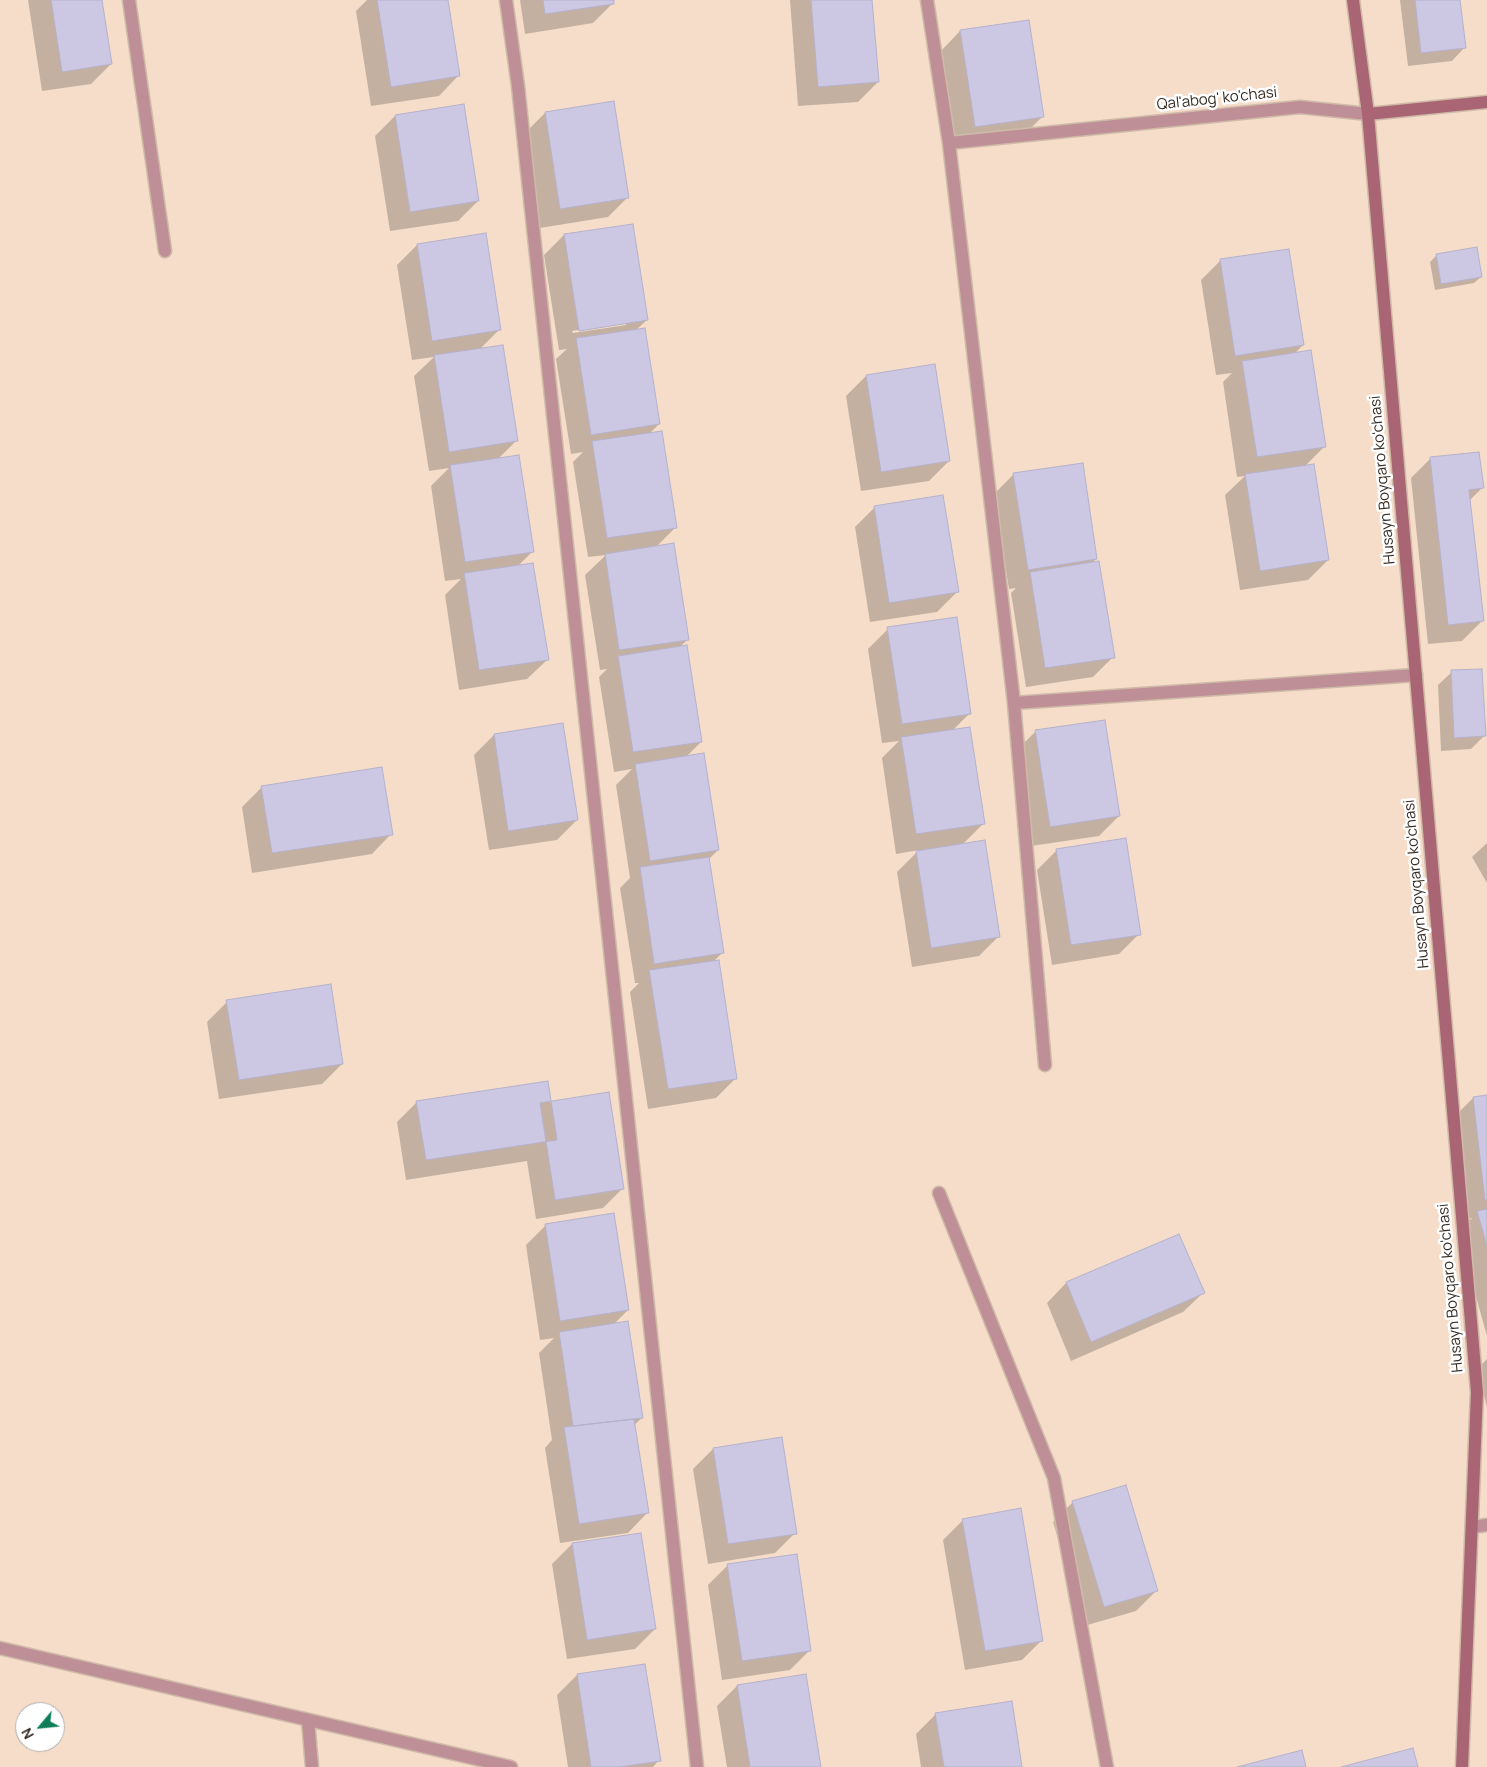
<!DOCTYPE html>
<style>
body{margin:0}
#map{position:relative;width:1487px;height:1767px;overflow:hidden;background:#f5ddc9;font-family:Manrope,sans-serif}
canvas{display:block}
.north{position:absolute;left:15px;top:1702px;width:50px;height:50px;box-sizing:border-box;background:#fff;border:1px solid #afaba8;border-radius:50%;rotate:242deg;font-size:14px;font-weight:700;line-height:20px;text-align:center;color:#362d25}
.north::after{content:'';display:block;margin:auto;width:18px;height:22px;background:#0f7d58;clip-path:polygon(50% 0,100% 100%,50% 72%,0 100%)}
</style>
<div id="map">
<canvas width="1487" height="1767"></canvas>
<div class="north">N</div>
</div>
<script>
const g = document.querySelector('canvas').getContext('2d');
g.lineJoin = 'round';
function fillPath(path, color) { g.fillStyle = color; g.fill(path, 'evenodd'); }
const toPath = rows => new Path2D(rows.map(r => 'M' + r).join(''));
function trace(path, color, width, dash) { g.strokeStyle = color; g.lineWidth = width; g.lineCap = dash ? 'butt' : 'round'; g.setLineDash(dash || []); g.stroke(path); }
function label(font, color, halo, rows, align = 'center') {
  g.font = font + ' Manrope,sans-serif'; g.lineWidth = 5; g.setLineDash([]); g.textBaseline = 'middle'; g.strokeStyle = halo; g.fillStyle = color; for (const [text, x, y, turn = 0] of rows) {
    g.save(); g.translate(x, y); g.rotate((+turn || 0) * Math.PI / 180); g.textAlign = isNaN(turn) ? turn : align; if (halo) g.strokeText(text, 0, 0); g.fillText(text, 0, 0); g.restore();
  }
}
fillPath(toPath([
 [28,0,101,0,111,64,91,84,42,91],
 [367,0,447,0,458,76,439,96,371,106,356,11],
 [520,0,612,0,613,3,593,23,525,34],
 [790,0,871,0,878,82,858,102,798,106],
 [1400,0,1459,0,1465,47,1452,61,1408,66],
 [960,31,1043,116,1023,136,955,146,941,51],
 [463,106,478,201,458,221,390,231,375,136,395,116],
 [545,113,628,197,608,217,540,228,525,133],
 [564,235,647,320,636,330,659,424,649,434,676,527,656,547,687,640,679,648,701,742,685,758,718,850,708,860,722,953,713,962,736,1078,716,1098,648,1109,630,992,639,983,635,983,620,888,630,878,616,785,632,769,614,772,599,677,607,669,600,670,585,575,606,555,588,557,573,462,583,452,571,454,556,359,567,349,559,350,544,255],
 [626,322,626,325,573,333,572,331],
 [417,245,499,330,480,349,516,441,498,459,533,551,517,567,547,660,527,679,459,690,445,595,461,579,445,581,431,486,449,468,429,471,414,376,434,357,412,360,397,265],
 [1436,256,1481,277,1474,283,1435,290,1430,262],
 [1221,260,1303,345,1294,354,1324,447,1305,466,1328,560,1308,580,1240,590,1225,495,1245,476,1237,477,1223,382,1232,373,1216,375,1201,280],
 [866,376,949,461,929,481,861,491,846,396],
 [1431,458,1482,488,1469,501,1482,621,1462,641,1428,644,1411,478],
 [1014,474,1096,559,1091,564,1113,657,1093,677,1026,687,1011,593,1016,588,1009,589,994,494],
 [875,507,957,592,937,612,870,622,855,527],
 [888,629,970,713,952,731,984,823,962,845,999,936,979,956,912,967,897,872,919,850,896,854,882,758,899,741,882,743,868,649],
 [1452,672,1484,736,1471,749,1441,751,1438,685],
 [1036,731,1119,816,1099,836,1031,846,1016,751],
 [494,735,577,820,557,840,489,850,474,755],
 [262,787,391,834,372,854,252,873,242,807],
 [1487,843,1487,883,1472,857],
 [1057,850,1139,934,1119,954,1052,965,1037,870],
 [227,1002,342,1064,322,1084,219,1099,207,1022],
 [1487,1097,1487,1336,1458,1232,1472,1218,1465,1219,1453,1118,1473,1098],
 [417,1102,550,1102,623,1188,603,1208,536,1219,527,1161,406,1180,397,1122],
 [546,1225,628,1310,613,1325,642,1418,633,1426,647,1513,628,1533,560,1543,545,1448,552,1440,539,1353,554,1338,540,1340,526,1245],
 [1179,1235,1203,1293,1183,1312,1071,1361,1047,1303,1066,1283],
 [1487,1359,1487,1407,1477,1369],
 [713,1449,795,1533,775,1553,708,1564,693,1469],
 [1073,1502,1156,1591,1136,1611,1084,1626,1053,1522],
 [963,1520,1042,1640,1022,1660,965,1670,943,1540],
 [572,1544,655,1629,635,1649,567,1659,552,1564],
 [728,1565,810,1650,790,1670,722,1680,708,1585],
 [644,1666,659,1760,653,1767,568,1767,557,1695,577,1675],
 [737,1686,819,1767,727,1767,717,1706],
 [936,1714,1021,1767,921,1767,916,1734]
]), '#0003');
const building = toPath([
 [51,0,102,0,112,64,62,72,51,0],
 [377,0,448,0,460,76,391,87,377,0],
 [543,0,614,0,614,4,545,14,543,0],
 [811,0,872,0,879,82,818,87,811,0],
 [1415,0,1460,0,1466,48,1421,53,1415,0],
 [1029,20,1044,117,975,127,960,30,1029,20],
 [614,101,629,198,560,209,545,112,614,101],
 [464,104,479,201,410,212,395,115,464,104],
 [633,224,648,320,579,331,564,234,633,224],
 [486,233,501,330,432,341,417,244,486,233],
 [1477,247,1482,277,1441,284,1436,254,1477,247],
 [1289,249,1304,345,1235,356,1220,259,1289,249],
 [645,328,660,424,591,435,576,338,645,328],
 [503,345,518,441,449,452,434,355,503,345],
 [1311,350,1326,447,1257,457,1242,361,1311,350],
 [935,364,950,461,881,472,866,375,935,364],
 [662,431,677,528,607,538,592,441,662,431],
 [1479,452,1484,488,1469,490,1484,621,1448,625,1430,457,1479,452],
 [519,455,534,552,465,562,450,465,519,455],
 [1083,463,1097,559,1028,570,1013,473,1083,463],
 [1314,464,1329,560,1260,571,1245,474,1314,464],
 [943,495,959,592,889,603,874,506,943,495],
 [674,543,689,640,619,650,605,554,674,543],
 [1099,561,1115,658,1045,668,1030,572,1099,561],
 [533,563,549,660,479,670,464,573,533,563],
 [957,617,971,714,902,724,887,627,957,617],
 [687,645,702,742,633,752,618,656,687,645],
 [1482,669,1486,736,1454,738,1451,670,1482,669],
 [1105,720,1120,816,1050,827,1035,730,1105,720],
 [563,723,578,820,508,831,494,734,563,723],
 [970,727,985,824,916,834,901,737,970,727],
 [704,753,719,850,650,861,635,764,704,753],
 [382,767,393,835,272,853,261,786,382,767],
 [1126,838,1141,935,1071,945,1056,849,1126,838],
 [985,840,1000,937,931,948,916,851,985,840],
 [709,857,724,953,654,964,640,867,709,857],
 [719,960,737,1079,668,1089,649,970,719,960],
 [331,984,343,1064,239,1080,226,1000,331,984],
 [548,1081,557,1140,426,1160,416,1101,548,1081],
 [609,1092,624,1189,555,1200,540,1103,609,1092],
 [1487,1095,1487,1199,1485,1201,1473,1097,1487,1095],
 [1487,1209,1487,1246,1477,1211,1487,1209],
 [614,1213,629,1310,560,1321,545,1224,614,1213],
 [1179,1234,1205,1293,1091,1342,1066,1282,1179,1234],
 [628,1321,643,1418,573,1426,559,1332,628,1321],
 [634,1419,649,1513,579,1524,564,1427,634,1419],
 [782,1437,797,1534,728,1544,713,1448,782,1437],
 [1126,1485,1158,1591,1104,1607,1072,1501,1126,1485],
 [1021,1508,1043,1641,985,1651,962,1519,1021,1508],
 [641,1533,656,1629,587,1640,572,1543,641,1533],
 [797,1554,811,1651,742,1661,727,1564,797,1554],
 [645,1664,661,1761,620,1767,591,1767,577,1674,645,1664],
 [806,1674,821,1767,750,1767,737,1685,806,1674],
 [1012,1701,1022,1767,944,1767,935,1713,1012,1701],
 [1413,1748,1418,1767,1341,1767,1413,1748],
 [1302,1750,1306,1767,1237,1767,1302,1750]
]);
fillPath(building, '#ccc7e2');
trace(building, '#b5b1cb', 1);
const street = toPath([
 [129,0,165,251],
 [506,0,518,86,697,1767],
 [927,0,949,143,1014,703],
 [949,143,1300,107,1368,114],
 [1045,1065,1014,703,1416,675],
 [939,1193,1054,1478,1107,1767],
 [1472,1527,1487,1525],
 [0,1648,511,1767],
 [308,1720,312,1767]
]);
const secondary = toPath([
 [1353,0,1368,114,1477,1392,1462,1767],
 [1368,114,1487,102]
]);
trace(street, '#cfbaa8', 15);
trace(secondary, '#cfbaa8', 15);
trace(street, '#bf8f98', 12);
trace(secondary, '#aa6575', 12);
label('15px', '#362d25', '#fff', [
 ["Qal'abog' ko'chasi",1217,99,-6],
 ["Husayn Boyqaro ko'chasi",1383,480,-95],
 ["Husayn Boyqaro ko'chasi",1417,884,-95],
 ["Husayn Boyqaro ko'chasi",1451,1288,-95]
]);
</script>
